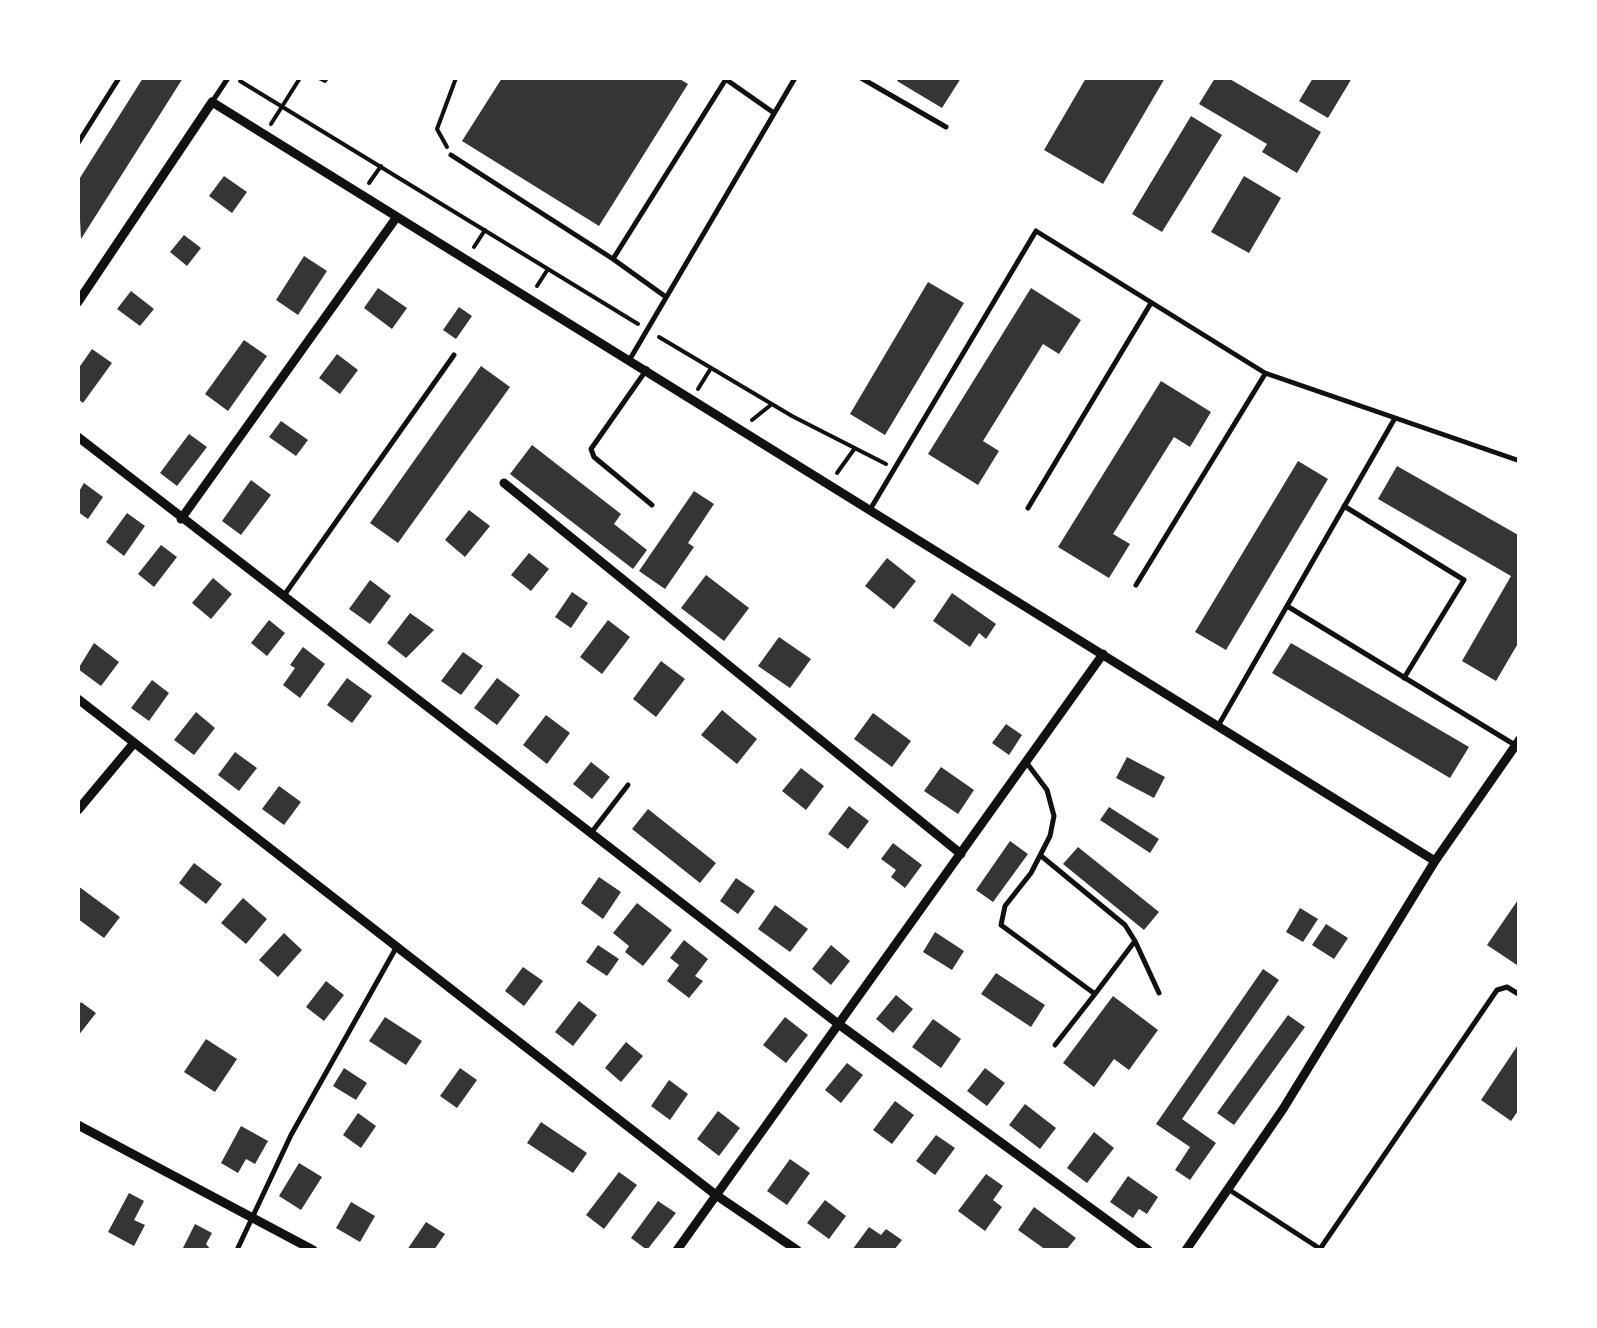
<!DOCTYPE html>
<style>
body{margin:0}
#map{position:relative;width:1597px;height:1328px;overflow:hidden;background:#fff;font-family:"IBM Plex Sans",sans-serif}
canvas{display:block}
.frame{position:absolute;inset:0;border:80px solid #fff;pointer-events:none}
</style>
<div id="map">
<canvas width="1597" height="1328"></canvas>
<div class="frame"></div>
</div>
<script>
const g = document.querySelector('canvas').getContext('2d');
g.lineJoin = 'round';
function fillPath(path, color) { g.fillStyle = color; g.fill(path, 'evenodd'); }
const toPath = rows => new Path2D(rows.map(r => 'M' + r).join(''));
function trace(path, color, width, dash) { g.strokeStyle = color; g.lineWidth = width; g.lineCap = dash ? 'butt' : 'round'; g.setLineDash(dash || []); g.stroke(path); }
fillPath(toPath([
 [143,78,183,78,81,239,78,181],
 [502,78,678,78,688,84,599,226,462,141],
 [899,78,961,78,942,108,897,81],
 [1086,78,1165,78,1103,184,1044,150],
 [1215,78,1228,78,1321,132,1297,173,1262,152,1267,144,1199,104],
 [1313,78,1352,78,1328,118,1299,101],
 [1191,116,1222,135,1162,232,1132,214],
 [224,176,247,192,232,213,209,196],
 [1244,176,1281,198,1249,253,1211,232],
 [184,235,201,248,187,266,170,252],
 [304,256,327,271,298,315,276,300],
 [928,282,964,303,885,435,850,414],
 [378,288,407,308,392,329,364,308],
 [1031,288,1081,320,1059,354,1043,344,983,441,999,451,978,485,928,454],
 [131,291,154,309,140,326,117,309],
 [459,307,472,316,456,339,443,330],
 [244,340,267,356,228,411,205,394],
 [92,349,112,363,83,403,78,399,78,369],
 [337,354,358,370,340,394,319,378],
 [481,366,510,387,398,543,370,523],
 [1161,381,1211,412,1190,447,1174,437,1113,534,1130,544,1109,578,1058,547],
 [281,421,308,440,296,456,269,437],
 [189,434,207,447,177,486,160,473],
 [532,445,621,514,614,524,647,550,633,569,510,474],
 [1298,461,1328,479,1226,650,1195,632],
 [1397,466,1520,536,1520,640,1496,681,1462,661,1511,576,1378,499],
 [251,480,271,495,241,535,222,521],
 [84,483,103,497,88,519,78,512,78,493],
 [694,491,714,504,688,543,694,547,665,589,639,571],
 [469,510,490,526,465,557,445,540],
 [127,513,145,526,124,556,106,542],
 [161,545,177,557,154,587,138,574],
 [529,553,549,569,531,591,511,575],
 [887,558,916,581,894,609,865,586],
 [706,575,749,608,724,641,681,608],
 [213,578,232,594,211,619,192,603],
 [370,580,391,596,370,624,349,609],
 [572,592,588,603,571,628,555,617],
 [952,593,996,624,986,639,979,633,970,647,933,621],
 [410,613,434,630,406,658,387,643],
 [269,620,285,633,267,656,251,643],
 [608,620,630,637,602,674,580,657],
 [779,637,811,659,790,688,758,666],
 [94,643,119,662,101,686,78,669],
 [1291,643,1469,747,1450,778,1272,673],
 [303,647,325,664,300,698,283,685,295,668,290,665],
 [463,652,483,666,461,695,441,681],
 [661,661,685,679,656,717,633,699],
 [347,678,372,696,352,723,327,705],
 [497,678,520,695,497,725,474,708],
 [152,680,169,693,149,721,131,708],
 [722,710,757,739,737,764,701,735],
 [196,712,215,728,194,755,174,740],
 [873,713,911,741,892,767,854,739],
 [546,715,570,733,547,764,523,745],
 [1006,724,1022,735,1009,755,992,743],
 [235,752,257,768,239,791,218,775],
 [1127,757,1165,777,1154,798,1116,778],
 [591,762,610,777,592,799,573,784],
 [941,767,974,790,958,814,924,791],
 [801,768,824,786,806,810,782,791],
 [279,786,301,802,284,825,262,809],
 [849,806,869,821,848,849,828,834],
 [1109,807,1159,839,1150,853,1100,820],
 [648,809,716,863,700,883,632,829],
 [1010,841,1028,854,993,902,976,890],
 [893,843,922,865,905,888,891,877,896,870,881,859],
 [1078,847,1159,912,1144,930,1063,864],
 [194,863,222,884,206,904,179,883],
 [599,877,621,892,603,919,581,903],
 [736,878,755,891,738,914,720,901],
 [78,886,120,917,104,938,78,919],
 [1520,897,1520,967,1487,945],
 [243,898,267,919,246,944,221,923],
 [637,903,672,930,643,966,625,952,629,946,613,933],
 [775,905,808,929,790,952,758,929],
 [1300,908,1318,919,1303,942,1286,932],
 [1326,924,1348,938,1334,959,1312,945],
 [935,932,964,951,952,970,923,952],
 [284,933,302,950,278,977,259,960],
 [684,940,708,959,695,976,703,981,689,998,667,981,679,965,670,958],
 [598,945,619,959,607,976,586,962],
 [831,945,850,961,831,985,812,969],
 [523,967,543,981,524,1006,505,991],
 [1263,969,1279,980,1182,1119,1216,1143,1190,1180,1175,1170,1190,1147,1156,1124],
 [996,973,1045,1005,1031,1027,981,994],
 [326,981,344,995,324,1021,306,1007],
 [896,995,913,1009,893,1033,876,1019],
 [1113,996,1158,1030,1129,1070,1114,1059,1094,1087,1063,1063],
 [579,1001,597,1015,573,1046,555,1032],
 [81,1002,96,1013,78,1036,78,1007],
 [1288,1015,1305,1027,1234,1125,1217,1113],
 [385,1017,422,1041,406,1065,369,1041],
 [785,1017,808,1035,786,1063,763,1045],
 [933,1019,961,1039,941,1068,912,1047],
 [206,1039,237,1059,215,1092,184,1072],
 [626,1042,643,1056,621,1082,605,1068],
 [1520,1042,1520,1108,1511,1121,1481,1100],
 [847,1063,863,1075,841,1103,825,1090],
 [344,1068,367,1083,356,1100,333,1086],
 [460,1068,477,1080,457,1108,440,1096],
 [985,1068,1005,1083,987,1106,967,1091],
 [669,1080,688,1094,670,1120,651,1106],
 [895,1101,914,1115,892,1144,873,1130],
 [1025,1104,1056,1128,1040,1149,1009,1125],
 [718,1111,740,1128,719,1156,697,1139],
 [358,1113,376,1126,361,1148,343,1135],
 [541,1122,587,1153,573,1173,527,1143],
 [241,1126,268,1141,255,1164,246,1159,238,1173,221,1163],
 [1094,1132,1114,1148,1087,1183,1067,1168],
 [936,1135,955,1148,935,1175,916,1161],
 [790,1159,810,1173,787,1205,767,1191],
 [299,1163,322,1177,301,1210,279,1196],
 [619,1172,637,1185,604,1229,586,1215],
 [986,1174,1003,1186,993,1200,1002,1207,985,1231,958,1211],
 [1128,1176,1158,1197,1147,1214,1139,1209,1133,1218,1110,1202],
 [129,1193,144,1201,134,1220,145,1225,134,1246,108,1232],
 [825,1200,846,1216,829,1239,807,1223],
 [658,1201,676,1213,647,1250,631,1238],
 [351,1202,375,1216,360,1242,336,1228],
 [1034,1207,1076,1238,1066,1250,1046,1250,1018,1230],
 [426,1222,445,1234,434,1250,407,1250],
 [195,1224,212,1233,206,1244,211,1250,182,1250],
 [869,1227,881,1235,886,1229,902,1240,894,1250,852,1250]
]), '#353535');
trace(toPath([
 [319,78,325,81,327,78],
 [240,81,638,324],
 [271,124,300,78],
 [447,147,437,129,456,78],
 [369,183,381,166],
 [474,247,485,230],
 [537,286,548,269],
 [659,337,792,416,886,464],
 [698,389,711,368],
 [752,420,772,404],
 [837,473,855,448]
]), '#111', 4);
trace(toPath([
 [724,78,774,113],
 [861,78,946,127],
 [212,102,228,78],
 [78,143,119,78],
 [451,155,613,259],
 [666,297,613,259,726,79],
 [630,359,795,78],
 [647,369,591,449,594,457,652,505],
 [1344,506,1464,580,1404,678],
 [871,508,1036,231,1265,373,1520,461],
 [1028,508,1151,303],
 [1136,585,1265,374],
 [285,594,454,355],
 [1287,606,1515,745],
 [1218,726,1395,418],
 [1026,762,1047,790,1054,816,1050,836,1031,873,1005,906,1001,925,1095,994,1055,1045],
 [591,833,628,785],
 [1040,855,1125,925,1135,941,1095,994],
 [1135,941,1159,993],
 [1228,1189,1322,1250],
 [1320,1249,1497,990,1507,987,1520,995],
 [237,1250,291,1135,396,948]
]), '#111', 5);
trace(toPath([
 [78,302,212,102,1435,861],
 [78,437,837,1023,1148,1250],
 [504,483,961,854],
 [181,519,396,218],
 [78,699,716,1195,797,1250],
 [78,810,134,743],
 [78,1125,313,1250],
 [677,1250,1103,654],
 [1186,1250,1283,1109,1435,861,1520,739]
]), '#111', 9);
</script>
